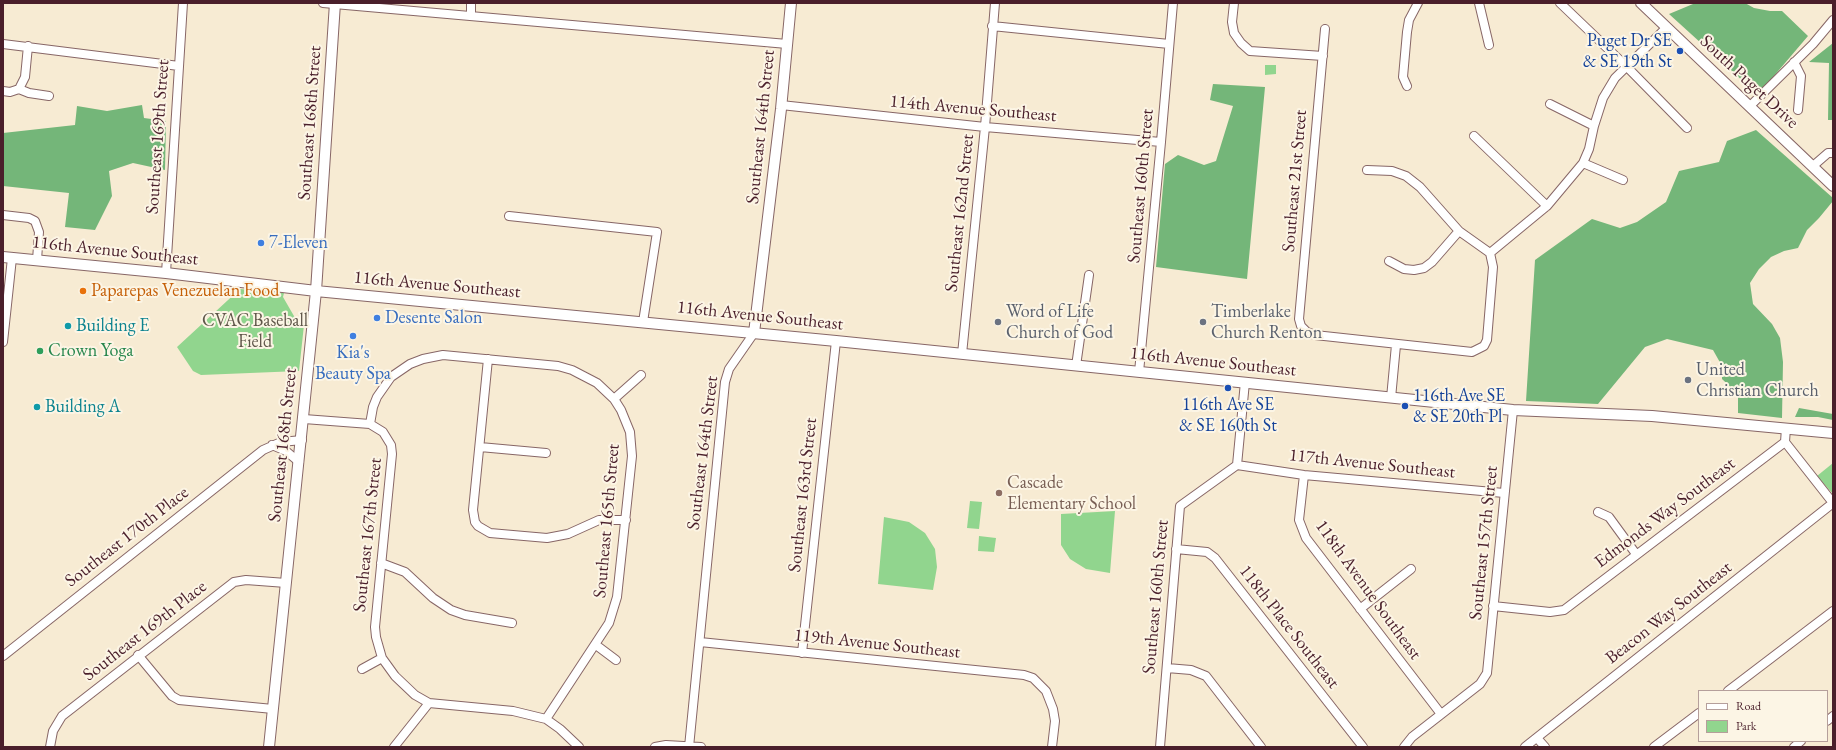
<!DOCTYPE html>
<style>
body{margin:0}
#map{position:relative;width:1836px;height:750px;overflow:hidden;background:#f7ebd3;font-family:"EB Garamond",serif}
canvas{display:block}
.frame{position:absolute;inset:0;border:4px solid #4a1f2b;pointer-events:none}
.legend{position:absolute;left:1698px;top:690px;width:130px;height:52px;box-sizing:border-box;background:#fcf5e5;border:1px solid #b59f9b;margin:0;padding:5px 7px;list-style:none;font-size:12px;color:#4a1f2b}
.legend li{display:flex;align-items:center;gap:8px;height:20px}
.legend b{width:20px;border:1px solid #b59f9b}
</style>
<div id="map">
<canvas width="1836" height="750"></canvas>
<div class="frame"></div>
<ul class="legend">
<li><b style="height:5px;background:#fff"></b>Road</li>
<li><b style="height:11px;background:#91d58e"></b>Park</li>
</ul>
</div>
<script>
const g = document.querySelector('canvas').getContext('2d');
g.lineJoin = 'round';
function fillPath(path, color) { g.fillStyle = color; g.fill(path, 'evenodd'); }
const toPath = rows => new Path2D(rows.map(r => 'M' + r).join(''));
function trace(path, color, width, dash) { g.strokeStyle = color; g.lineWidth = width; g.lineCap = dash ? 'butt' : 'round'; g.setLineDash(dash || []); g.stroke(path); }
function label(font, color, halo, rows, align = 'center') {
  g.font = font + ' "EB Garamond",serif'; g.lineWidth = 4; g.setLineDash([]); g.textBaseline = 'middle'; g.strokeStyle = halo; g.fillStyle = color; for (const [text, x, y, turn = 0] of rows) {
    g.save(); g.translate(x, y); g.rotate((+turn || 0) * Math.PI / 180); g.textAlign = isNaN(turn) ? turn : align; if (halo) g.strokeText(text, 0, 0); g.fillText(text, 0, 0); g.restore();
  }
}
fillPath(toPath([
 [1265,65,1276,65,1276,74,1265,75],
 [240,289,284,293,283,297,298,323,304,325,299,371,201,375,193,371,177,347],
 [1833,463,1833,494,1817,476],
 [970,501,982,502,979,529,967,528],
 [1115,511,1110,573,1086,569,1070,559,1061,545,1061,514],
 [884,517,909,522,925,533,935,549,937,567,933,590,878,584],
 [979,536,996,538,994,552,978,551]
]), '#91d58e');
fillPath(toPath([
 [1703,3,1745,3,1754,8,1770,11,1782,11,1808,36,1762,90,1745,83,1669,14,1693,4],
 [1833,43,1833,120,1828,120,1829,63,1809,62],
 [1213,84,1265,87,1247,279,1156,267,1165,164,1178,155,1204,165,1216,161,1233,106,1210,100],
 [142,105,144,118,166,121,165,170,133,163,109,171,112,196,95,230,65,227,69,193,3,186,3,133,75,125,77,106,107,111],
 [1756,130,1833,198,1833,201,1819,218,1807,230,1798,248,1784,251,1771,257,1759,269,1750,283,1753,304,1772,324,1780,338,1783,362,1782,418,1738,413,1738,394,1722,379,1722,366,1713,350,1667,339,1645,347,1598,404,1526,401,1535,260,1592,219,1620,228,1637,222,1666,202,1679,171,1719,162,1727,141],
 [1799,408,1833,414,1833,420,1818,417,1795,417]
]), '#74b679');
const minor = toPath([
 [323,3,787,44],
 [471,3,471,16],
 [1234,3,1232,22,1234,33,1241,43,1250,51,1323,56],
 [1479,3,1489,45],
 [1560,3,1627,67,1687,128],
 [992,26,1169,44],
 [1325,29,1299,319,1301,326,1307,332,1315,335,1472,352,1484,346,1487,340,1493,267,1490,253,1547,206,1583,163,1589,149,1594,126,1603,98,1615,78,1666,28],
 [3,44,179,66],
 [1794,62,1801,76,1798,110],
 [1407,86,1403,77,1407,32,1409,20,1418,3],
 [19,89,25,77,28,46],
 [3,91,10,92,19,89,29,93,49,96],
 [1550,104,1594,126],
 [781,105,985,127,1161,142],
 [1750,106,1813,44,1833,20],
 [1474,136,1547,206],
 [1583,163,1623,180],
 [1813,166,1828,153,1833,153],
 [1367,170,1392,171,1406,176,1420,187,1459,231,1490,253],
 [3,215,29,218,35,221,39,232,37,260],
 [509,216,657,232,643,322],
 [1389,261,1404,269,1414,270,1424,268,1432,262,1459,231],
 [166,273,183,3],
 [3,342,12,258],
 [962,354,985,127,995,3],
 [488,359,473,510,475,522,478,526,490,533,547,538,568,534,599,520,626,520],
 [1076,366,1089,275],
 [1139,372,1161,142,1173,3],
 [1391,398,1396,345],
 [614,399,641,375],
 [304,419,370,424,383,432,391,445,392,454,375,627,376,637,382,658,395,676,415,695,429,703,513,711,546,719,560,729,579,747],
 [370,424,373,407,377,397,391,377,410,364,423,359,443,355,558,366,572,370,597,383,614,399,621,410,630,432,632,456,617,597,609,623,546,719],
 [1786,428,1785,442,1833,503],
 [272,445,286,451,299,462],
 [480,447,546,453],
 [1237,465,1304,475,1504,493],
 [1304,475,1299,520,1306,538,1441,714],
 [1598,512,1609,517,1636,554],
 [1176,549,1207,552,1215,558,1363,747],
 [381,563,405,572,433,598,451,610,465,615,512,623],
 [1493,606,1550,612,1564,610,1785,442],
 [1360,609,1411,569],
 [700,642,1024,675,1033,678,1046,691,1053,709,1055,721,1052,747],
 [596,645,616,660],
 [802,653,836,341],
 [138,655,172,696,179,700,273,709],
 [3,656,263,450,281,442,302,440],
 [1167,668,1191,670,1206,676,1261,747],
 [362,669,382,658],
 [1728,691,1833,611],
 [1827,721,1833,716],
 [1537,738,1545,747],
 [50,747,53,731,62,716,234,582,246,580,286,583],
 [394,747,429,703],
 [655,747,666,745,701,747],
 [689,747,725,382,729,369,754,333],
 [1160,747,1180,506,1237,465,1245,382],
 [1404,747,1412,737,1480,684,1487,673,1513,410],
 [1525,747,1833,503],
 [1654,747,1699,713],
 [1794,747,1801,741]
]);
const tertiary = toPath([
 [1641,3,1833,186],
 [3,257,166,273,316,291,836,341,1513,410,1652,416,1833,433],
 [754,333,781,109,791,3],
 [269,747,316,291,335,3]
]);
trace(minor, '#876666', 10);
trace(tertiary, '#876666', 12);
trace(minor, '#fff', 8);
trace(tertiary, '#fff', 10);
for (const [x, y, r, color] of [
 [1680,51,4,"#1a4fb4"],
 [261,243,4,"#3f7fe0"],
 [83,291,4,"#e8710a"],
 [377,318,4,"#3f7fe0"],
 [998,322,4,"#6b7280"],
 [1203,322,4,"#6b7280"],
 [68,326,4,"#0f9aa8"],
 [353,336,4,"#3f7fe0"],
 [40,351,4,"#2e9e5b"],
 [1688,380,4,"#6b7280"],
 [1228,388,4,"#1a4fb4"],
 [1405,406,4,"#1a4fb4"],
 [37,407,4,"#0f9aa8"],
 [999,493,4,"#8d6e63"]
]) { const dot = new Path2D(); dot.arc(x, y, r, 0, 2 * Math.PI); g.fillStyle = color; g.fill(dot); trace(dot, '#fcf5e5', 1.5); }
label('18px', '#164399', '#fcf5e5', [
 ["Puget Dr SE",1672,41],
 ["& SE 19th St",1672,62],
 ["116th Ave SE",1413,396,"left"],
 ["& SE 20th Pl",1413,417,"left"],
 ["116th Ave SE",1228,405,"center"],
 ["& SE 160th St",1228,426,"center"]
], 'right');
label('18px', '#4a1f2b', '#fcf5e5', [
 ["South Puget Drive",1749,82,43],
 ["114th Avenue Southeast",973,109,5],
 ["Southeast 168th Street",310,123,-86],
 ["Southeast 164th Street",761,127,-84],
 ["Southeast 169th Street",158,137,-86],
 ["Southeast 21st Street",1295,181,-85],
 ["Southeast 160th Street",1141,186,-85],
 ["Southeast 162nd Street",960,213,-84],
 ["116th Avenue Southeast",115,251,6],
 ["116th Avenue Southeast",437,285,5],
 ["116th Avenue Southeast",760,316,6],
 ["116th Avenue Southeast",1213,362,6],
 ["Southeast 168th Street",283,445,-84],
 ["Southeast 164th Street",703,453,-83],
 ["117th Avenue Southeast",1372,464,6],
 ["Southeast 163rd Street",803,495,-84],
 ["Edmonds Way Southeast",1665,513,-37],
 ["Southeast 165th Street",607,521,-85],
 ["Southeast 167th Street",368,535,-84],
 ["Southeast 170th Place",127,537,-38],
 ["Southeast 157th Street",1484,543,-84],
 ["118th Avenue Southeast",1368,590,54],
 ["Southeast 160th Street",1156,597,-85],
 ["Beacon Way Southeast",1669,613,-38],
 ["118th Place Southeast",1289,627,52],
 ["Southeast 169th Place",145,631,-38],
 ["119th Avenue Southeast",877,644,6]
]);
label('18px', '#366cbe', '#fcf5e5', [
 ["7-Eleven",269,243],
 ["Desente Salon",385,318],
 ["Kia's",353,353,"center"],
 ["Beauty Spa",353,374,"center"]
], 'left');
label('18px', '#c56008', '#fcf5e5', [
 ["Paparepas Venezuelan Food",91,291]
], 'left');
label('18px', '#5b616d', '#fcf5e5', [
 ["Word of Life",1006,312],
 ["Church of God",1006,333],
 ["Timberlake",1211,312],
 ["Church Renton",1211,333],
 ["United",1696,370],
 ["Christian Church",1696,391]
], 'left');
label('18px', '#5f5649', '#fcf5e5', [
 ["CVAC Baseball",255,321],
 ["Field",255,342]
]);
label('18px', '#0d838f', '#fcf5e5', [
 ["Building E",76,326],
 ["Building A",45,407]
], 'left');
label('18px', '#27864d', '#fcf5e5', [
 ["Crown Yoga",48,351]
], 'left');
label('18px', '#785e54', '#fcf5e5', [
 ["Cascade",1007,483],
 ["Elementary School",1007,504]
], 'left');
</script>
